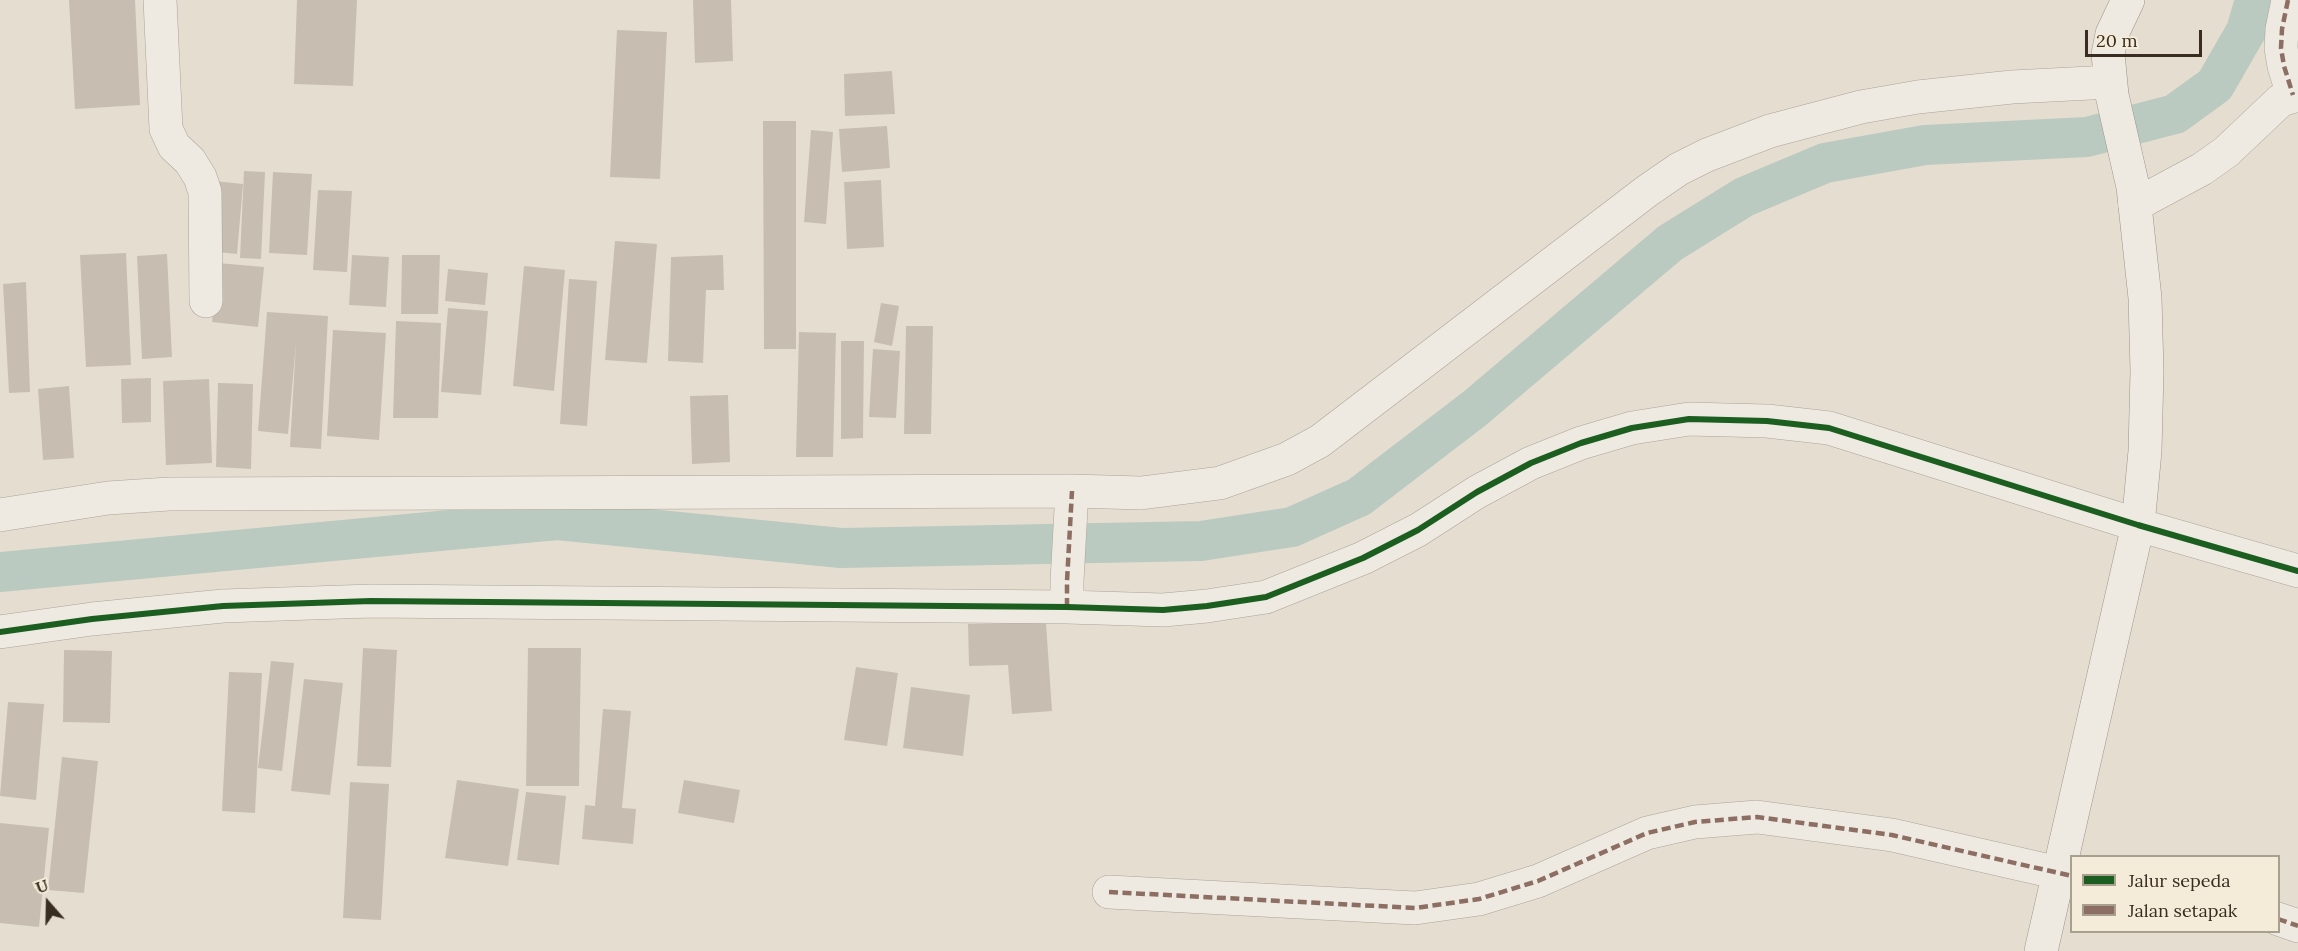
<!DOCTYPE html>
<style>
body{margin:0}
#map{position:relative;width:2298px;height:951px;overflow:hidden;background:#e5ded0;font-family:Lora,serif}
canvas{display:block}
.legend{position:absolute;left:2070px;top:855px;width:210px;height:78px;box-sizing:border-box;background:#f4ecd8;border:2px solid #a99f8f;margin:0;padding:8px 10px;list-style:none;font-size:18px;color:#392c21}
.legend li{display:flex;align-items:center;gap:12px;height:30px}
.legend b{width:30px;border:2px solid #a99f8f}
.north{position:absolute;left:18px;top:873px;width:60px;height:60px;-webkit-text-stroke:4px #f4ecd8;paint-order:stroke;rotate:340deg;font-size:16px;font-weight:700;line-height:24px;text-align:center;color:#392c21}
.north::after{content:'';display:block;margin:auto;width:21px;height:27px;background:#392c21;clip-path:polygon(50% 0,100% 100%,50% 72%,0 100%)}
.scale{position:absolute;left:2085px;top:30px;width:117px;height:27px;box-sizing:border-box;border:3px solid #392c21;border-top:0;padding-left:8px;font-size:18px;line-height:21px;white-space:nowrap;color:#392c21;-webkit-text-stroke:4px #f4ecd8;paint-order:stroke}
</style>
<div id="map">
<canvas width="2298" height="951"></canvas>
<ul class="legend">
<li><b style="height:8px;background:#1b5e20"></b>Jalur sepeda</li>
<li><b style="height:8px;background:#8d6e63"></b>Jalan setapak</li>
</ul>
<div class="north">U</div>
<div class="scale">20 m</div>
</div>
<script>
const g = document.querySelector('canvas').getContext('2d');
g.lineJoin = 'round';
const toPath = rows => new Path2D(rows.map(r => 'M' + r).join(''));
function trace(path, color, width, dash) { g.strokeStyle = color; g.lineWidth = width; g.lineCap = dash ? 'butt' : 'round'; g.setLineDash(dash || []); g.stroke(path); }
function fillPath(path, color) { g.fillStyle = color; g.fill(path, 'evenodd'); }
trace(toPath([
 [0,572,557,520,841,548,1201,541,1292,527,1359,497,1474,409,1670,243,1744,197,1825,163,1925,145,2087,137,2175,114,2215,85,2246,31,2255,0]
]), '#bbcac0', 40);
fillPath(toPath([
 [69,0,135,0,140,105,75,109],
 [297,0,357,0,353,86,294,84],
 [693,0,731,0,733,61,695,63],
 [617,30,667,32,660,179,610,177],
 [892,71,895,114,845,116,844,74],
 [763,121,796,121,796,349,764,349],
 [887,126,890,168,842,172,839,129],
 [811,130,833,132,826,224,804,222],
 [244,171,265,172,261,259,240,258],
 [273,172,312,174,307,255,269,253],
 [881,180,884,247,847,249,844,182],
 [214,181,243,184,237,254,208,251],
 [318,190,352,191,347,272,313,270],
 [615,241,657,244,647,363,605,360],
 [126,253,131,365,86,367,80,255],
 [167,254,172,357,142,359,137,256],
 [352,255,389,257,386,307,349,305],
 [402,255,440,255,438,314,401,314],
 [723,255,724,290,706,290,703,363,668,361,671,257],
 [218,263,264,267,258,327,212,322],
 [524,266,565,270,554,391,513,386],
 [448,269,488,273,485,305,445,301],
 [569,279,597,281,587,426,560,424],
 [26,282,30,392,9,393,3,284],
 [881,303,899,306,892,346,874,342],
 [448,308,488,311,481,395,441,392],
 [267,312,328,316,321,449,290,447,296,343,288,434,258,431],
 [396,321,441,323,438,418,393,418],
 [906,326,933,326,931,434,904,434],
 [333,330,386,333,379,440,327,436],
 [799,332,836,333,833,457,796,457],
 [841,341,864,341,863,438,841,439],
 [873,349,900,351,896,418,869,417],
 [151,378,151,422,122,423,121,379],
 [209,379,212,463,166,465,163,381],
 [218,383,253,384,251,469,216,467],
 [69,386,74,458,43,460,38,389],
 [728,395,730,462,692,464,690,396],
 [1030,623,1046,623,1052,711,1012,714,1008,665,969,666,968,624],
 [363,648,397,650,391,767,357,766],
 [528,648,581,648,579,786,526,786],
 [64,650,112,651,110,723,63,722],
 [271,661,294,663,282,771,258,768],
 [856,667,898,673,887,746,844,740],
 [229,672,262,673,255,813,222,811],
 [304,679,343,683,330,795,291,791],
 [911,687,970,695,963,756,903,748],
 [8,702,44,704,36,800,0,796],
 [603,709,631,711,622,808,636,809,633,844,582,839,585,805,595,806],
 [62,757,98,761,84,893,48,890],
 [457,780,519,789,508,866,445,858],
 [684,780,740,790,734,823,678,813],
 [350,782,389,784,381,920,343,918],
 [526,792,566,796,559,865,517,860],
 [0,823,49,828,39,927,0,923]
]), '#c8bdb1');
const street = toPath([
 [160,0,166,129,174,146,190,161,200,177,205,192,206,301],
 [2288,0,2282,29,2281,48,2284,66,2293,95],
 [2135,205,2202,169,2226,152,2281,100,2298,95],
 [0,515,108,498,169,494,1072,491,1141,493,1220,483,1287,459,1320,441,1647,191,1679,169,1707,155,1770,131,1861,107,1918,97,2012,87,2110,82],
 [1067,607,1067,581,1072,491],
 [0,632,92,619,223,606,371,601,1067,607,1163,610,1207,606,1266,597,1363,558,1418,530,1477,492,1531,463,1581,443,1632,428,1689,419,1767,421,1829,428,2138,525,2298,571],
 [1109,892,1415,908,1479,899,1538,881,1647,833,1695,822,1757,817,1892,835,2072,876],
 [2278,919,2298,926]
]);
const secondary = toPath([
 [2041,951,2138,525,2145,451,2147,371,2145,298,2133,187,2112,95,2108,54,2112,34,2128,0]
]);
trace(street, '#aaa399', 34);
trace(secondary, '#9a9388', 34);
trace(street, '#eee9e1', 33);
trace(secondary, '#eee9e1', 33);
trace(toPath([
 [2288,0,2282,29,2281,48,2284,66,2293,95],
 [1067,607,1067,581,1072,491],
 [1109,892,1415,908,1479,899,1538,881,1647,833,1695,822,1757,817,1892,835,2072,876],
 [2278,919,2298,926]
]), '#8d6e63', 4.5, [9, 4.5]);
trace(toPath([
 [0,632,92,619,223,606,371,601,1067,607,1163,610,1207,606,1266,597,1363,558,1418,530,1477,492,1531,463,1581,443,1632,428,1689,419,1767,421,1829,428,2138,525,2298,571]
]), '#1b5e20', 6);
</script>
